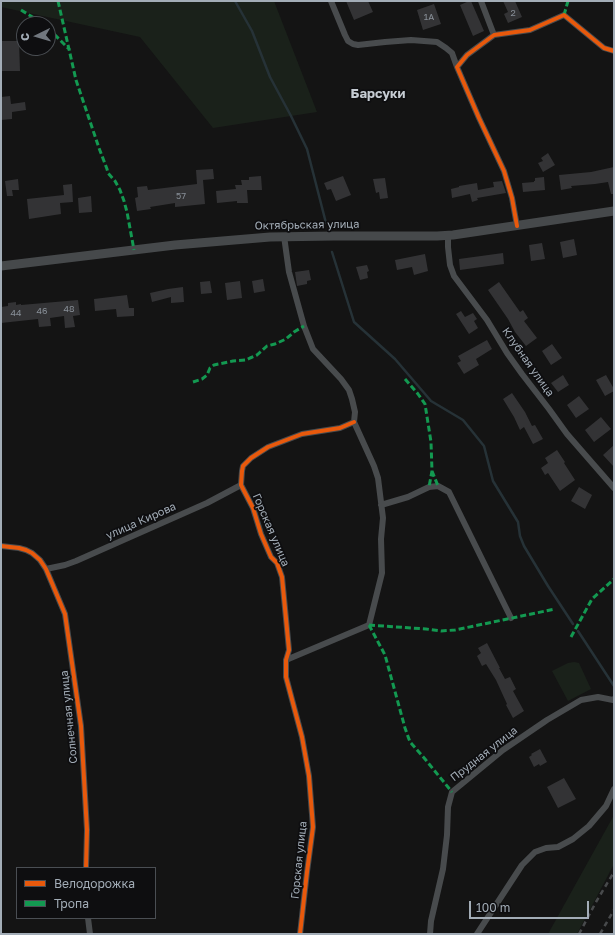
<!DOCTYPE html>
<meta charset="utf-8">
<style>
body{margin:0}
#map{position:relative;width:615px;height:935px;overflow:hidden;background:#141414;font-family:"Golos Text",sans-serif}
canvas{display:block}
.frame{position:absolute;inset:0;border:2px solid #a3adb7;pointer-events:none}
.legend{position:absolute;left:16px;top:867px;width:140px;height:52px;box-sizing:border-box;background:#0e0e10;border:1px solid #4a4e53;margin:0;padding:5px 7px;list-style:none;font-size:12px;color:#a3adb7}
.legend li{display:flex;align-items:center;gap:8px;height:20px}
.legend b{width:20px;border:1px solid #4a4e53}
.north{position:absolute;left:16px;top:16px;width:40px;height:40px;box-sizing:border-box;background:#0e0e10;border:1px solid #4a4e53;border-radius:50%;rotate:265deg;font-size:11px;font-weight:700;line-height:16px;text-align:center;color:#a3adb7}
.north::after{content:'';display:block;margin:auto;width:14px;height:18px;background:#71777e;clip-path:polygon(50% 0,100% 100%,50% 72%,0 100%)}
.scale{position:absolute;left:469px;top:901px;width:120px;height:18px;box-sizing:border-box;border:2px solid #a3adb7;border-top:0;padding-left:5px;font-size:12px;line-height:14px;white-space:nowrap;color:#a3adb7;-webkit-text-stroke:3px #0e0e10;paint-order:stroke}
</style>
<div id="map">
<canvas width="615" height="935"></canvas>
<div class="frame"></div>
<ul class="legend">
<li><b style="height:5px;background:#e8590c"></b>Велодорожка</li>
<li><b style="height:5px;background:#139951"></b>Тропа</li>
</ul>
<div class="north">С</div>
<div class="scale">100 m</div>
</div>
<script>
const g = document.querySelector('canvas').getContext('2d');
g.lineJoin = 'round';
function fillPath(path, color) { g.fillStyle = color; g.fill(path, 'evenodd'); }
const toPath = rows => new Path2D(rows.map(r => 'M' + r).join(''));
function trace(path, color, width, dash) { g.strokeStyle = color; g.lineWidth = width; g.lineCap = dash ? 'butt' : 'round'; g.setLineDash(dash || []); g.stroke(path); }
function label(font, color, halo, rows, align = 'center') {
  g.font = font + ' "Golos Text",sans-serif'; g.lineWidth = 3.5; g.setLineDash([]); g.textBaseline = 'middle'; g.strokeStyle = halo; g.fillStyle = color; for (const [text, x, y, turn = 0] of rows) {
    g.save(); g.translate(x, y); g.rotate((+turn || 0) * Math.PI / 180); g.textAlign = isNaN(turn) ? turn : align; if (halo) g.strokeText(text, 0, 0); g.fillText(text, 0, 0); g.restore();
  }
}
fillPath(toPath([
 [1,1,274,1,317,112,213,128,140,37,1,7],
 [574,662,579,663,591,689,568,701,552,671,568,663],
 [614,815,614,864,577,934,548,934]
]), '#1a211a');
trace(toPath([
 [235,1,252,31,270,77,291,116,307,149,326,223],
 [332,252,354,322,395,359,431,401,463,420,484,446,493,481,518,522,520,536,524,546,548,586,573,624],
 [578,631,614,686]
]), '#263237', 2.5);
fillPath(toPath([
 [346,1,368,1,373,12,354,20],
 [469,1,471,1,484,31,473,36,460,5],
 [503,1,515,1,522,17,508,23,504,14,508,12],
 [434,4,441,24,423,30,417,10],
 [1,41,19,41,20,71,1,71],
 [10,96,11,104,25,102,26,110,12,112,12,119,1,120,1,97],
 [548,153,555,165,543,172,538,163,543,161,541,158],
 [614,167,614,194,611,194,608,182,595,184,571,186,572,188,561,190,559,175,591,172],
 [213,169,214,179,203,180,205,204,175,207,175,203,150,207,151,209,137,211,135,198,138,197,137,187,147,186,148,190,197,184,196,170],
 [261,176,262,190,247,190,248,203,237,203,237,201,217,203,216,191,236,189,235,185,242,185,241,180,249,180,249,177],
 [343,176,351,195,336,201,331,189,327,190,324,183],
 [544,177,545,190,523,192,522,183,534,182,534,181,535,181,535,178],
 [385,178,388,198,380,199,379,192,376,193,373,179],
 [18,179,19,190,12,190,13,196,7,196,5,181],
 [502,181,506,193,477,198,478,200,472,202,470,194,452,198,451,189,459,187,459,186,477,183,478,190,494,187,493,182],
 [72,184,73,202,60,203,61,214,29,219,27,199,64,195,63,185],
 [91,196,92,212,79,213,78,198],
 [574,239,577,255,563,258,560,242],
 [542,243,545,259,531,261,529,245],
 [503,253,504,264,489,266,460,270,459,259],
 [425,254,428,271,414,275,412,267,397,270,395,260],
 [367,265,369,271,367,272,368,278,360,280,356,267],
 [309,270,311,280,307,281,307,284,297,286,295,272],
 [263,279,265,291,254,293,252,281],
 [210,281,212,293,201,294,200,282],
 [240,281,242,298,227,300,225,283],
 [499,282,520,312,523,310,528,318,524,321,537,338,526,346,515,332,508,319,488,290],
 [183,287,184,302,171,303,171,297,152,302,150,293,168,289],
 [127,295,129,308,134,308,134,316,117,317,116,309,95,311,94,299],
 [78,300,80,315,73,316,75,327,65,328,64,316,50,318,51,326,39,327,38,319,1,323,1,307,8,306,8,303,16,302,16,305,21,304,21,305],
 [461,311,465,317,473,313,477,319,474,321,478,328,469,334,456,314],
 [487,340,492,349,476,359,479,365,464,374,457,363,461,361,458,356],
 [552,344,562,358,551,365,542,351],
 [563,375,569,385,558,392,551,383],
 [606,375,614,389,614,391,605,396,596,380],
 [512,393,525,412,532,426,535,425,543,439,533,444,524,427,520,430,514,417,503,399],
 [579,396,589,409,576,418,567,405],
 [601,417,611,429,594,442,585,430],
 [614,445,614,467,603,455],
 [557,450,565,462,564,463,575,480,560,491,548,473,545,475,541,468,548,463,545,458],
 [579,487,592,495,585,509,571,501],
 [487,643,500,668,499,668,505,679,510,677,516,689,513,691,524,711,513,718,506,705,507,704,496,680,486,664,482,666,477,656,481,653,478,648],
 [540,749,547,762,540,766,539,764,534,767,529,757,532,755,531,754],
 [564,778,576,799,558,808,547,787]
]), '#333335');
trace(toPath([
 [331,1,345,35,348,41,353,44,358,45,385,42,411,40,437,42,446,48,452,53,457,67],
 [481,1,494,35],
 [517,226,512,198,504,171,479,118,457,67,467,55,494,35,530,30,564,15,604,48,614,51],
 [284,236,289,272,304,326,313,349,341,379,349,390,352,399,355,412,354,422,374,466,378,478,383,518,381,539,382,573,369,625,286,660],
 [448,236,448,247,450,265,454,276,487,320,507,353,522,374,549,409,567,434,614,488],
 [381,505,408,497,429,487,438,486,449,492,511,618],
 [1,546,19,548,26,550,32,553,40,560,46,569,65,614,81,726,87,830,86,868],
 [46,569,65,565,76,561,207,503,241,485],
 [88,918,90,934],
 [300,934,307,872,313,827,309,776,302,737,286,677,286,660,289,650,282,577,277,563,271,557,261,534,253,508,241,485,242,471,243,466,251,458,268,447,302,434,340,428,354,422],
 [430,934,431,921,443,869,447,835,448,807,452,792,503,750,547,720,581,700,598,697,613,700,614,699],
 [477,934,522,865,535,852,546,848,558,847,573,839,589,826,606,806,614,789]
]), '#484b4d', 6);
trace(toPath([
 [1,266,175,245,270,237,334,236,437,236,453,235,614,211]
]), '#46494b', 9);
trace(toPath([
 [579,934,596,902,614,872],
 [600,934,614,910]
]), '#484a4c', 2.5, [5, 4]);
trace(toPath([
 [58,1,76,80,99,148,107,169,108,173,115,181,120,190,124,201,127,212,134,250],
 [21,10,44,24],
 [564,15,568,1],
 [48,28,70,50],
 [405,379,418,394,425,404,431,442,432,471,429,487],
 [193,382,202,379,207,375,210,368,214,365,233,361,246,360,250,358,257,355,267,346,275,344,286,339,294,332,304,326],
 [432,471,438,486],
 [369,625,385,655,405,728,410,742,425,759,452,792],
 [369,625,426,629,441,631,455,630,555,609],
 [571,637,592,599,614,579]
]), '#139951', 3, [6, 3]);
trace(toPath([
 [517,226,512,198,504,171,479,118,457,67,467,55,494,35,530,30,564,15,604,48,614,51],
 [1,546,19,548,26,550,32,553,40,560,46,569,65,614,81,726,87,830,86,868],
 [300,934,307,872,313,827,309,776,302,737,286,677,286,660,289,650,282,577,277,563,271,557,261,534,253,508,241,485,242,471,243,466,251,458,268,447,302,434,340,428,354,422]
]), '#e8590c', 4);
label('9px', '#878e96', null, [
 ["2",513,13],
 ["1А",429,17],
 ["57",181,196],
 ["48",69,309],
 ["46",42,311],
 ["44",16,313]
]);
label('11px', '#a3adb7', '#0e0e10', [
 ["Октябрьская улица",307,225,-1],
 ["Клубная улица",528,362,55],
 ["улица Кирова",141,521,-24],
 ["Горская улица",271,530,67],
 ["Солнечная улица",69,717,-96],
 ["Прудная улица",484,754,-38],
 ["Горская улица",299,860,-84]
]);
label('bold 13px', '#c5cbd2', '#0e0e10', [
 ["Барсуки",378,94]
]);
</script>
